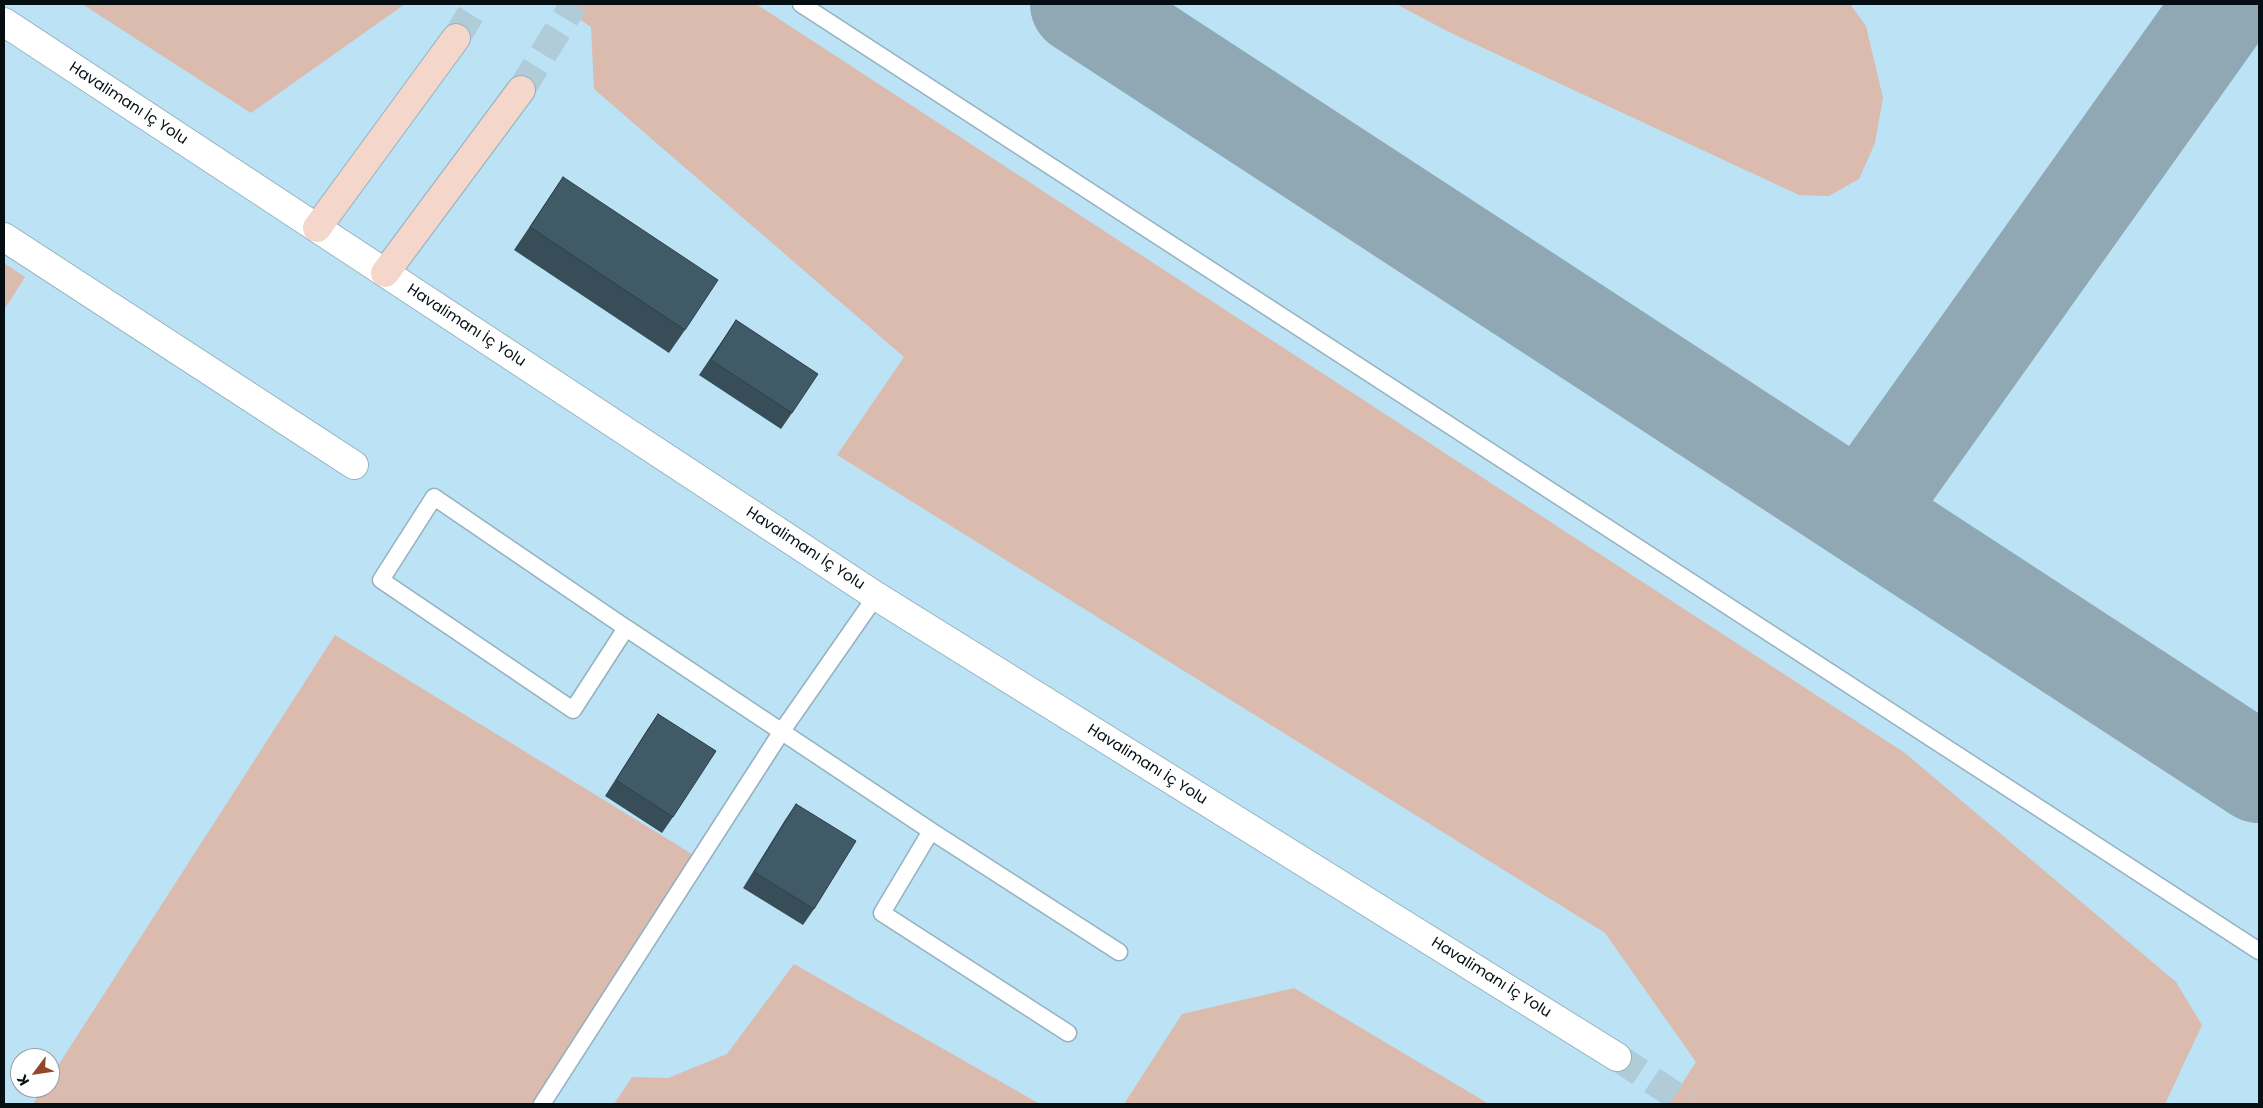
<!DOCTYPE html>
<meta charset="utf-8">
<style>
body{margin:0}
#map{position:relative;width:2263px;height:1108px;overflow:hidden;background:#cfedfc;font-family:Poppins,sans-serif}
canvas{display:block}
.frame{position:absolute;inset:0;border:5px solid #050e13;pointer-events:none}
.north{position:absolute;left:10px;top:1048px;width:50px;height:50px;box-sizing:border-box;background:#fff;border:1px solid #9b9fa1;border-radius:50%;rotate:239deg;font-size:14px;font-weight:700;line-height:20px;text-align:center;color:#050e13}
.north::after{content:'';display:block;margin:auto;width:18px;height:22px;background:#904827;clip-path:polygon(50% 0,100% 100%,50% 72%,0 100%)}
</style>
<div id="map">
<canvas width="2263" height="1108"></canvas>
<div class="frame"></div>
<div class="north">K</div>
</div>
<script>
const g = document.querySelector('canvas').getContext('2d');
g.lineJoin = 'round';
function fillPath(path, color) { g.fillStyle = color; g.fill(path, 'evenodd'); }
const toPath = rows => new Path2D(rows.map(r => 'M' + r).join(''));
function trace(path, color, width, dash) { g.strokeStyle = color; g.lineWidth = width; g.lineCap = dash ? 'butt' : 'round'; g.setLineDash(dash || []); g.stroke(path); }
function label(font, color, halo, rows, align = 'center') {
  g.font = font + ' Poppins,sans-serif'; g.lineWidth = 5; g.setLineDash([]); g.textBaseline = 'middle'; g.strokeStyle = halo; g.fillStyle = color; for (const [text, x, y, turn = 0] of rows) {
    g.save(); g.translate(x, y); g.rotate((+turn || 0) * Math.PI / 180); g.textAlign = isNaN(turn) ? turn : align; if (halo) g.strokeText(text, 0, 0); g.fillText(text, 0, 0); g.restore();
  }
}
fillPath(toPath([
 [4,4,2259,4,2259,1104,4,1104],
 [20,1058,50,1058,50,1088,20,1088]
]), '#bce3f5');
fillPath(toPath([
 [82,4,405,4,251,113],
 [556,4,756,4,1905,753,2176,982,2202,1025,2165,1104,1669,1104,1696,1062,1605,933,837,455,904,357,594,89,591,27],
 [1396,4,1850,4,1866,26,1883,98,1875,143,1859,179,1829,196,1799,195,1449,32],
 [4,263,25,277,4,310],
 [335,635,700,859,542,1104,33,1104,43,1088,50,1088,50,1078],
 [794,964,1040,1104,614,1104,632,1077,668,1078,727,1054],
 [1294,988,1489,1104,1124,1104,1182,1014]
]), '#dabbae');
trace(toPath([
 [1080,4,2259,773],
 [1862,514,2225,4]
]), '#90a8b4', 100);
trace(toPath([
 [1617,1057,1688,1104]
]), '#b1ccd9', 28, [28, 14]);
trace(toPath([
 [456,38,477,4],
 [521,90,574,4]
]), '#b1ccd9', 28, [28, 14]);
const lane = toPath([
 [801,4,2259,951],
 [626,628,434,497,381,580,573,710,626,628,931,831],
 [1068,1033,882,913,931,831,1119,952],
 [542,1104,782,731,876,596]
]);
const street = toPath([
 [4,22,876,596,1617,1057],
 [4,237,354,465]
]);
const secondary = toPath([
 [317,228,456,38],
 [385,273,521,90]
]);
trace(lane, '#94b1bf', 19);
trace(street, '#94b1bf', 30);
trace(secondary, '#94b1bf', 30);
trace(lane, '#fff', 16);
trace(street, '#fff', 28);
trace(secondary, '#f4d7ca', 28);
fillPath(toPath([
 [563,177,685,330,669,353,514,250],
 [736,320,792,413,781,429,699,375],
 [658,714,673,817,662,833,605,796,647,730],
 [796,804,814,909,803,925,743,888,785,820]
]), '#374e59');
const building = toPath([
 [563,177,718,280,685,330,530,227,563,177],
 [736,320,818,374,792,413,711,360,736,320],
 [658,714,716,751,673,817,616,780,658,714],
 [796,804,856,841,814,909,754,872,796,804]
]);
fillPath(building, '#405b67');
trace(building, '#2d4048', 1);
label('15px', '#050e13', '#fff', [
 ["Havalimanı İç Yolu",128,104,33],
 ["Havalimanı İç Yolu",466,326,33],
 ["Havalimanı İç Yolu",805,549,33],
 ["Havalimanı İç Yolu",1147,765,32],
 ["Havalimanı İç Yolu",1491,978,32]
]);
</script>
